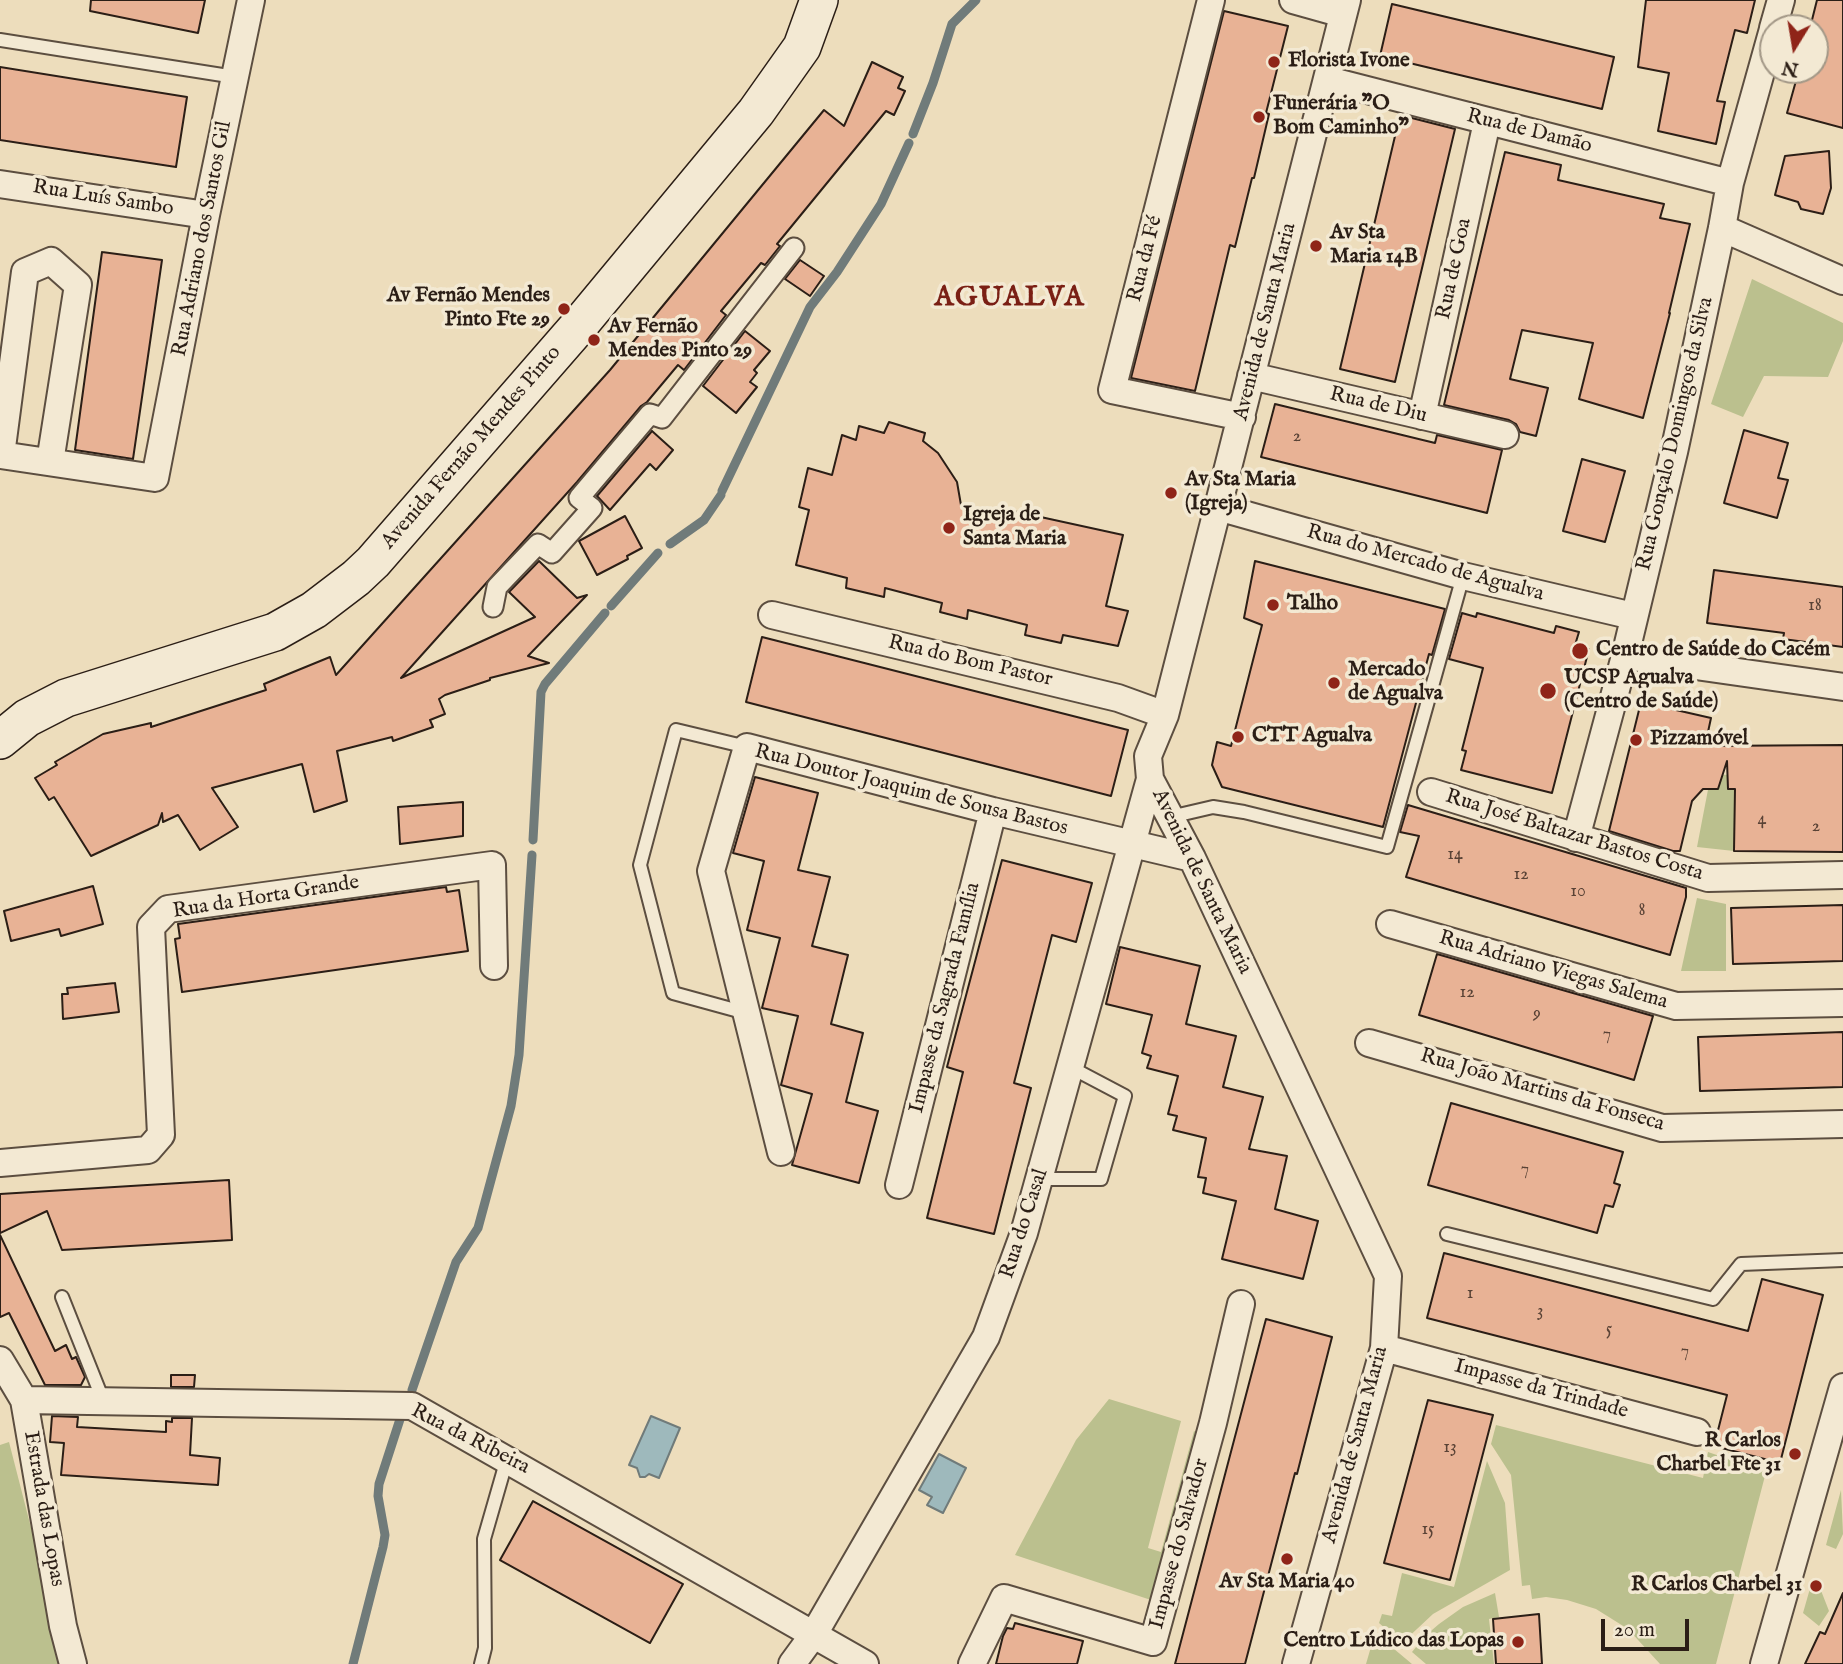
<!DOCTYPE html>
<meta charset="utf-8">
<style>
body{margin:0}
#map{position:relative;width:1843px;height:1664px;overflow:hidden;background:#edddbc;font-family:"IM FELL English",serif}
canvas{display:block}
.north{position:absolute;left:1759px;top:14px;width:70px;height:70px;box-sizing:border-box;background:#f3e9d3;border:2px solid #a39887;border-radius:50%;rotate:191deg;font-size:19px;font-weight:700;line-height:28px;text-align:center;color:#2b1e16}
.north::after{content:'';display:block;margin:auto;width:24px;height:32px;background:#8f2418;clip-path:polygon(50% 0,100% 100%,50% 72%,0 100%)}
.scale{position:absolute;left:1601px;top:1619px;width:88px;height:32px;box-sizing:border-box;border:4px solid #2b1e16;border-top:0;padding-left:9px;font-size:21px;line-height:24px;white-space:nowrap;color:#2b1e16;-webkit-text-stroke:5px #f3e9d3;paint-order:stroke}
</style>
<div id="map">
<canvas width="1843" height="1664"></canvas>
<div class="north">N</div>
<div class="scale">20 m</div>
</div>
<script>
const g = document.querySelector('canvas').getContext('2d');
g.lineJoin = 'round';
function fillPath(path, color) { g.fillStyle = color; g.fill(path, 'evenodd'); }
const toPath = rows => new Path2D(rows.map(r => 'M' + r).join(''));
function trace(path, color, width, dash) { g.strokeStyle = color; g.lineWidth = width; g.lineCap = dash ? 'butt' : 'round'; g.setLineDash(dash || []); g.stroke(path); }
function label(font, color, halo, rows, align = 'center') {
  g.font = font + ' "IM FELL English",serif'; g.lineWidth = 7; g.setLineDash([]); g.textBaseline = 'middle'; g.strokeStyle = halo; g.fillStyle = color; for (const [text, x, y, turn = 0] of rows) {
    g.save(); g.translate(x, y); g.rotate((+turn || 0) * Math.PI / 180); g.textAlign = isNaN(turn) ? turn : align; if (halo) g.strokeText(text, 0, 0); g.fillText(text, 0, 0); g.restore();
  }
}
fillPath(toPath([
 [1752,279,1843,323,1843,341,1828,377,1764,376,1743,417,1711,404],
 [1711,774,1729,775,1735,790,1734,851,1697,847],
 [1697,898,1726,904,1726,971,1681,971],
 [1109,1399,1181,1421,1148,1548,1161,1552,1194,1431,1206,1436,1157,1602,1015,1555,1076,1440],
 [1496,1425,1703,1478,1708,1452,1766,1472,1716,1664,1660,1664,1628,1629,1596,1609,1567,1600,1546,1597,1532,1599,1530,1585,1522,1586,1511,1475,1491,1444],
 [9,1442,66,1664,0,1664,0,1445],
 [1487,1461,1505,1503,1510,1570,1433,1614,1402,1643,1379,1623,1382,1614,1392,1616,1402,1573,1454,1587],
 [1841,1490,1843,1534,1836,1549,1826,1545],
 [1811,1585,1820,1588,1829,1611,1819,1626,1803,1613],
 [1495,1593,1499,1617,1489,1619,1494,1664,1426,1664,1412,1652,1425,1636,1439,1624,1463,1607],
 [1375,1633,1412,1664,1366,1664]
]), '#bbc08e');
const water = toPath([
 [651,1416,680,1428,659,1478,649,1474,645,1477,640,1477,637,1468,629,1465,651,1416],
 [939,1454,966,1468,943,1513,927,1505,932,1497,919,1490,939,1454]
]);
fillPath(water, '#9eb9bc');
trace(water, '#707b7a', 2);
trace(toPath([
 [913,134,933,83,952,24,976,0],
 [722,491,810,307,837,272,881,204,909,143],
 [670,544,704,520,721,495],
 [611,606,658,553],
 [533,840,541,692,545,684,605,613],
 [412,1390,456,1262,478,1228,511,1106,519,1055,532,855],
 [353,1664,383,1547,385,1535,378,1496,379,1484,403,1410]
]), '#707b7a', 9);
const building = toPath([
 [91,0,205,0,198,33,90,11,91,0],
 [1646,0,1755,0,1747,33,1735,30,1717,101,1725,102,1716,144,1658,131,1669,73,1638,67,1646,0],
 [1817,0,1843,0,1843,128,1787,113,1799,70,1815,70,1815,28,1810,28,1817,0],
 [1392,4,1614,57,1602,109,1380,56,1392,4],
 [1224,11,1288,26,1266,113,1269,114,1254,178,1252,178,1235,247,1230,245,1195,391,1131,378,1224,11],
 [872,62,903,77,898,88,905,91,894,115,886,111,777,244,780,246,765,265,761,263,721,311,726,315,684,370,678,365,647,402,641,406,577,482,401,678,535,617,509,592,539,561,577,598,587,595,528,656,549,663,490,678,490,680,445,695,439,699,445,714,430,720,433,727,393,741,392,737,337,751,347,801,314,812,302,764,212,788,238,827,200,850,178,815,163,822,162,813,158,825,91,856,54,797,49,800,35,778,57,765,55,762,103,734,151,723,151,727,266,690,264,684,330,657,336,675,610,370,824,110,844,126,872,62],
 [0,67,187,97,176,167,0,140,0,67],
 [1400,115,1455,129,1395,382,1340,369,1400,115],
 [1829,151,1831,188,1823,214,1801,209,1798,202,1775,195,1785,156,1829,151],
 [1505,152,1561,165,1558,180,1664,204,1660,218,1690,224,1669,313,1670,313,1643,418,1579,399,1593,343,1522,330,1510,379,1548,388,1536,436,1520,432,1516,424,1509,420,1444,405,1505,152],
 [102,252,162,260,133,459,75,450,102,252],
 [800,260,824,276,810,296,785,279,800,260],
 [745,331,770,351,754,370,757,373,750,382,757,387,736,413,703,386,745,331],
 [1275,404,1435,443,1437,435,1502,450,1487,513,1261,457,1275,404],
 [889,422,925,433,923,441,938,453,957,482,961,505,1003,517,1004,509,1123,535,1106,606,1128,611,1118,646,1063,635,1061,643,1025,635,1027,625,968,610,967,619,940,612,942,603,885,588,884,597,846,588,847,578,796,565,809,510,799,507,808,468,832,475,842,435,856,440,859,426,884,433,889,422],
 [1744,430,1788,443,1778,478,1788,480,1777,518,1724,503,1744,430],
 [652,431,673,450,656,470,650,464,610,510,597,496,652,431],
 [1582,459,1625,471,1605,542,1563,531,1582,459],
 [625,516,642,548,627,556,628,559,597,575,579,541,625,516],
 [1255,561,1445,609,1432,655,1429,654,1383,827,1222,787,1212,765,1217,742,1231,746,1262,625,1244,618,1255,561],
 [1714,570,1843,587,1843,647,1783,639,1784,633,1707,623,1714,570],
 [1462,613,1476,617,1477,613,1554,633,1556,626,1579,632,1575,645,1589,649,1552,793,1461,770,1466,751,1462,750,1483,668,1449,659,1462,613],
 [762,637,1128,730,1111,796,746,702,762,637],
 [1641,702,1711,718,1705,746,1843,745,1843,852,1734,851,1735,789,1728,789,1727,761,1718,789,1703,789,1692,801,1680,851,1673,851,1609,831,1641,702],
 [755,777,818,793,798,870,830,877,812,946,848,955,831,1024,863,1033,846,1102,878,1111,859,1183,792,1165,812,1094,781,1085,798,1016,762,1008,780,938,747,930,764,861,733,853,755,777],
 [463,802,463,836,400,844,398,807,463,802],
 [1408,805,1686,888,1686,897,1670,955,1406,877,1419,836,1400,832,1408,805],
 [1002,860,1092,883,1076,942,1052,935,1014,1083,1031,1088,994,1234,927,1218,963,1072,947,1067,1002,860],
 [93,886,103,924,61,936,59,929,11,941,4,911,93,886],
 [446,887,447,892,459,890,468,951,182,992,175,939,180,938,178,924,446,887],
 [1843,905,1843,961,1733,964,1731,908,1843,905],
 [1120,947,1200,966,1186,1024,1236,1036,1223,1087,1263,1097,1249,1149,1287,1156,1275,1209,1318,1221,1303,1279,1222,1259,1236,1201,1203,1193,1206,1178,1198,1177,1206,1138,1173,1130,1177,1116,1168,1114,1178,1076,1147,1068,1151,1056,1142,1053,1152,1015,1106,1004,1120,947],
 [1437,954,1653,1016,1634,1080,1419,1015,1437,954],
 [115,983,119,1012,63,1019,62,994,68,994,67,988,115,983],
 [1843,1032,1843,1087,1700,1091,1698,1037,1843,1032],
 [1451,1103,1623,1152,1614,1183,1620,1185,1613,1207,1605,1205,1597,1233,1428,1185,1451,1103],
 [229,1180,232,1240,62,1250,47,1211,0,1233,0,1194,229,1180],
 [0,1235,55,1351,66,1345,72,1359,76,1357,85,1377,81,1385,45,1385,9,1313,0,1317,0,1235],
 [1444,1253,1748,1331,1762,1279,1823,1295,1780,1463,1714,1446,1727,1395,1427,1318,1444,1253],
 [1266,1319,1332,1337,1297,1474,1295,1473,1245,1664,1175,1664,1266,1319],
 [171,1375,195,1375,194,1387,171,1387,171,1375],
 [1428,1400,1493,1415,1450,1580,1384,1563,1428,1400],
 [52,1416,78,1417,77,1427,166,1432,166,1421,172,1422,172,1418,192,1418,190,1455,220,1458,218,1485,61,1475,64,1443,50,1442,52,1416],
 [533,1501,683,1584,650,1643,500,1560,533,1501],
 [1843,1593,1843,1664,1805,1664,1820,1632,1825,1634,1843,1593],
 [1539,1614,1542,1664,1496,1664,1493,1619,1539,1614],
 [1015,1623,1083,1641,1077,1664,996,1664,1003,1636,1007,1628,1013,1629,1015,1623]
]);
fillPath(building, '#e8b295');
trace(building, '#2b1e16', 2);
const service = toPath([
 [0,40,235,77],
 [1170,817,1213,807,1244,812,1387,847,1463,576],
 [746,1013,673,993,640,865,676,730,747,747],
 [1040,1179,1101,1179,1125,1096,1070,1067],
 [1447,1234,1713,1299,1741,1264,1843,1260],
 [62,1297,103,1400],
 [481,1664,485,1648,484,1539,507,1459]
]);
const pedestrian = toPath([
 [493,607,497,587,538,544,552,553,592,508,579,498,650,414,662,418,794,248]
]);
const minor = toPath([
 [1211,0,1112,390,1242,417],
 [1293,0,1343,14],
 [1773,28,1781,0],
 [1328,80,1730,183],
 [0,184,206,215],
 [1722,228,1843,281],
 [1251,376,1505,435],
 [1422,416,1487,122],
 [50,462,78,285,51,261,25,272,1,455,155,478,206,215,251,0],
 [1218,507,1463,576,1633,616],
 [772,615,1118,698,1165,715],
 [1625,656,1843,687],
 [1431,792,1708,878,1843,875],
 [1576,838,1625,656,1674,452,1722,228,1730,183,1773,29],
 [1390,924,1676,1006,1843,1003],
 [1369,1043,1662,1128,1843,1124],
 [781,1152,711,871,747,747,993,811,1192,858],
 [0,1163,148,1150,161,1135,151,927,168,909,492,865,494,966],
 [899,1185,993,811],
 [1384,1348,1697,1432],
 [0,1360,24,1400,63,1626,73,1664],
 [24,1400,412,1406,865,1664],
 [792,1664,814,1634,986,1337,1024,1233,1150,779],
 [972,1664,1004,1598,1153,1642,1213,1423,1241,1304],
 [1296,1664,1384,1348,1388,1276,1192,858,1150,779,1148,756,1165,715,1347,0],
 [1764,1664,1843,1387]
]);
const secondary = toPath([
 [0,740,27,718,66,698,275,632,314,610,356,578,373,562,576,329,756,112,802,47,819,0]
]);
trace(service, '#5c4e40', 16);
trace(pedestrian, '#5c4e40', 23);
trace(minor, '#5c4e40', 30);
trace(secondary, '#2b1e16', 40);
trace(service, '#f3e9d3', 12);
trace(pedestrian, '#f3e9d3', 19);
trace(minor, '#f3e9d3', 26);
trace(secondary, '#f3e9d3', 37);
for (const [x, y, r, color] of [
 [1274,62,7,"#8f2418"],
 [1259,117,7,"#8f2418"],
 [1316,246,7,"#8f2418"],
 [564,309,7,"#8f2418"],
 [594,340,7,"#8f2418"],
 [1171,493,7,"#8f2418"],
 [949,528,7,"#8f2418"],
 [1273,605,7,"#8f2418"],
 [1580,651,9,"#8f2418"],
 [1334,683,7,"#8f2418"],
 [1548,691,9,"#8f2418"],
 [1238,737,7,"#8f2418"],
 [1636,740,7,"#8f2418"],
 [1795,1454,7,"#8f2418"],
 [1287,1559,7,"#8f2418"],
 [1816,1586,7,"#8f2418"],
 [1518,1642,7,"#8f2418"]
]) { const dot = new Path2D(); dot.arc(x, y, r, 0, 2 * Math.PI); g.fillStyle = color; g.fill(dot); trace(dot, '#f3e9d3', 2.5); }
label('18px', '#5a4336', null, [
 ["2",1297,437],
 ["18",1815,606],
 ["4",1762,820],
 ["2",1816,827],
 ["14",1455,855],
 ["12",1521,875],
 ["10",1578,892],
 ["8",1642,911],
 ["12",1467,993],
 ["9",1537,1014],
 ["7",1607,1035],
 ["7",1525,1170],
 ["1",1470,1294],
 ["3",1540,1312],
 ["5",1609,1330],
 ["7",1685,1352],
 ["13",1450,1448],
 ["15",1428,1530]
]);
label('bold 21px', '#2b1e16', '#f3e9d3', [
 ["Florista Ivone",1288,62],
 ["Funerária \"O",1273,105],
 ["Bom Caminho\"",1273,129],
 ["Av Sta",1330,234],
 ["Maria 14B",1330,258],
 ["Av Fernão Mendes",550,297,"right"],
 ["Pinto Fte 29",550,321,"right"],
 ["Av Fernão",608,328],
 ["Mendes Pinto 29",608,352],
 ["Av Sta Maria",1185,481],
 ["(Igreja)",1185,505],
 ["Igreja de",963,516],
 ["Santa Maria",963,540],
 ["Talho",1287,605],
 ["Centro de Saúde do Cacém",1596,651],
 ["Mercado",1348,671],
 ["de Agualva",1348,695],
 ["UCSP Agualva",1564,679],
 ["(Centro de Saúde)",1564,703],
 ["CTT Agualva",1252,737],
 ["Pizzamóvel",1650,740],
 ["R Carlos",1781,1442,"right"],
 ["Charbel Fte 31",1781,1466,"right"],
 ["Av Sta Maria 40",1287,1583,"center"],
 ["R Carlos Charbel 31",1802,1586,"right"],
 ["Centro Lúdico das Lopas",1504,1642,"right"]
], 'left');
label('21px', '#2b1e16', '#f3e9d3', [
 ["Rua de Damão",1529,132,14],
 ["Rua Luís Sambo",103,199,9],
 ["Rua Adriano dos Santos Gil",203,239,-79],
 ["Rua da Fé",1146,259,-76],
 ["Rua de Goa",1455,269,-78],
 ["Avenida de Santa Maria",1266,322,-76],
 ["Rua de Diu",1378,406,13],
 ["Rua Gonçalo Domingos da Silva",1676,434,-77],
 ["Avenida Fernão Mendes Pinto",472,448,-49],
 ["Rua do Mercado de Agualva",1425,564,15],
 ["Rua do Bom Pastor",970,662,13],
 ["Rua Doutor Joaquim de Sousa Bastos",911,791,14],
 ["Rua José Baltazar Bastos Costa",1574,836,17],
 ["Avenida de Santa Maria",1201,882,64],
 ["Rua da Horta Grande",266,898,-9],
 ["Rua Adriano Viegas Salema",1553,971,16],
 ["Impasse da Sagrada Família",946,998,-76],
 ["Rua João Martins da Fonseca",1542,1091,16],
 ["Rua do Casal",1025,1224,-72],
 ["Impasse da Trindade",1541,1390,15],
 ["Rua da Ribeira",470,1440,27],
 ["Avenida de Santa Maria",1356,1445,-75],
 ["Estrada das Lopas",43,1509,80],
 ["Impasse do Salvador",1180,1544,-75]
]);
g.letterSpacing = '2px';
label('bold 28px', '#7a1f14', '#f3e9d3', [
 ["AGUALVA",1010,299]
]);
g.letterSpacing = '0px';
</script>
